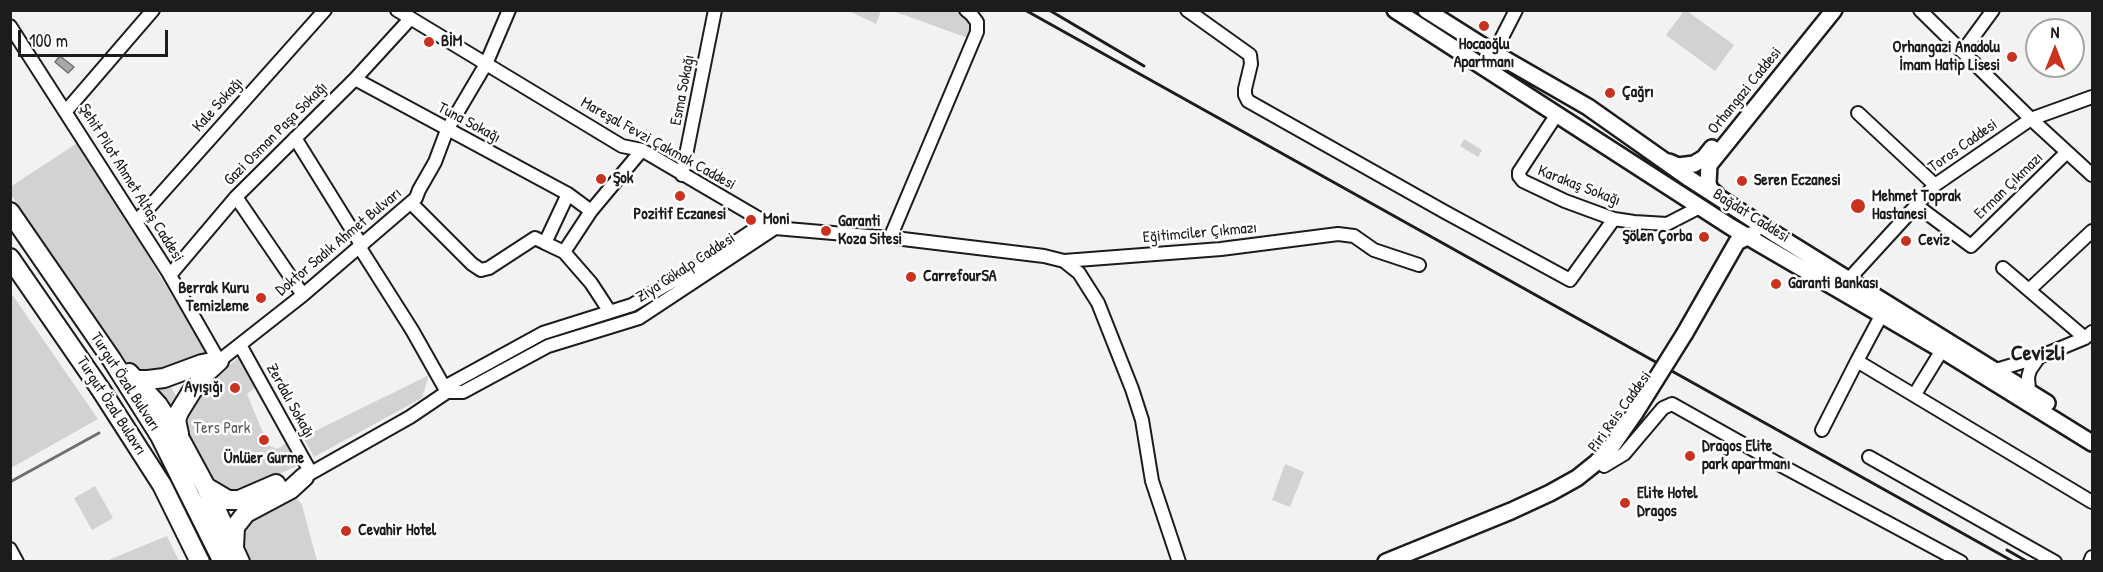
<!DOCTYPE html>
<meta charset="utf-8">
<style>
body{margin:0}
#map{position:relative;width:2103px;height:572px;overflow:hidden;background:#f2f2f2;font-family:"Patrick Hand",sans-serif}
canvas{display:block}
.frame{position:absolute;inset:0;border:12px solid #1c1c1c;pointer-events:none}
.north{position:absolute;left:2025px;top:18px;width:60px;height:60px;box-sizing:border-box;background:#fff;border:2px solid #a4a4a4;border-radius:50%;rotate:0deg;font-size:16px;font-weight:700;line-height:24px;text-align:center;color:#1c1c1c}
.north::after{content:'';display:block;margin:auto;width:21px;height:27px;background:#c8321e;clip-path:polygon(50% 0,100% 100%,50% 72%,0 100%)}
.scale{position:absolute;left:18px;top:30px;width:150px;height:27px;box-sizing:border-box;border:3px solid #1c1c1c;border-top:0;padding-left:8px;font-size:18px;line-height:21px;white-space:nowrap;color:#1c1c1c;-webkit-text-stroke:4px #fff;paint-order:stroke}
</style>
<div id="map">
<canvas width="2103" height="572"></canvas>
<div class="frame"></div>
<div class="north">N</div>
<div class="scale">100 m</div>
</div>
<script>
const g = document.querySelector('canvas').getContext('2d');
g.lineJoin = 'round';
function fillPath(path, color) { g.fillStyle = color; g.fill(path, 'evenodd'); }
const toPath = rows => new Path2D(rows.map(r => 'M' + r).join(''));
function trace(path, color, width, dash) { g.strokeStyle = color; g.lineWidth = width; g.lineCap = dash ? 'butt' : 'round'; g.setLineDash(dash || []); g.stroke(path); }
function label(font, color, halo, rows, align = 'center') {
  g.font = font + ' "Patrick Hand",sans-serif'; g.lineWidth = 5; g.setLineDash([]); g.textBaseline = 'middle'; g.strokeStyle = halo; g.fillStyle = color; for (const [text, x, y, turn = 0] of rows) {
    g.save(); g.translate(x, y); g.rotate((+turn || 0) * Math.PI / 180); g.textAlign = isNaN(turn) ? turn : align; if (halo) g.strokeText(text, 0, 0); g.fillText(text, 0, 0); g.restore();
  }
}
fillPath(toPath([
 [849,11,881,11,876,24],
 [893,11,960,11,965,14,972,22,972,30,968,38],
 [1684,11,1687,11,1734,45,1715,71,1666,35],
 [1464,139,1482,150,1478,157,1460,146],
 [79,142,207,354,159,373,130,367,11,195,10,187],
 [11,293,98,419,11,468,10,467],
 [238,358,256,387,247,394,268,445,277,449,287,443,299,465,238,493,230,493,214,484,188,442,183,420,198,397,218,374],
 [429,375,422,398,314,457,303,437],
 [169,384,178,399,172,408,157,387],
 [1285,464,1304,472,1290,507,1272,500],
 [95,486,113,518,92,530,74,498],
 [294,495,302,505,317,561,247,561,238,540,243,524],
 [167,536,179,561,106,561]
]), '#d2d2d2');
const water = toPath([
 [60,56,74,67,68,73,55,62,60,56]
]);
fillPath(water, '#a8a8a8');
trace(water, '#707070', 1.5);
trace(toPath([
 [10,482,99,433]
]), '#707070', 3);
const minor = toPath([
 [397,10,622,146,642,150,775,228,903,239,1044,256,1064,261,1079,273,1098,303,1132,389,1142,420,1152,481,1179,562],
 [1187,10,1250,55,1251,64,1245,89,1245,95,1248,101,1445,212,1570,280,1614,219],
 [1920,10,2031,119,2092,175],
 [10,26,168,272,219,361,303,295,416,198,419,190,435,162,447,130,486,64,509,10],
 [1963,51,1993,10],
 [1494,53,1516,10],
 [355,79,568,194],
 [66,111,153,10],
 [1858,113,1935,185],
 [1557,114,1519,172,1519,176,1523,181,1565,201,1614,219,1634,222,1667,224,1700,207],
 [295,138,362,246],
 [682,175,715,10],
 [236,197,303,295],
 [411,203,472,264,481,270,489,268,535,238,545,243,568,194,591,211,642,150],
 [1916,205,1971,246,2067,152],
 [136,222,325,10],
 [890,238,977,32,977,22,971,14,966,10],
 [545,243,564,252,591,283,610,312],
 [360,248,412,330,447,392],
 [564,252,591,211],
 [1064,261,1221,249,1338,234,1354,236,1374,250,1419,265],
 [2003,268,2085,338],
 [170,275,236,197,355,79,410,19],
 [1849,279,1935,185,2031,119,2092,97],
 [2029,290,2092,231],
 [1882,314,1857,361,2092,502],
 [240,345,311,473],
 [1996,370,2039,357,2085,338,2092,332],
 [2029,391,2028,377,2030,370,2039,357],
 [447,392,463,392,548,346,639,318,775,228],
 [1915,394,1942,350],
 [1822,430,1857,361],
 [1869,457,2055,562],
 [1604,466,1624,454,1663,408,1672,404,1784,467,1961,562],
 [304,477,410,417,447,392,450,384,543,333,632,305,707,261,764,223],
 [10,549,17,562],
 [2090,562,2092,557]
]);
const major = toPath([
 [1395,10,1731,227,1942,350,2092,443],
 [1426,10,1494,53,1588,107,1690,179,1775,234,2047,403],
 [1669,162,1678,166,1694,164,1704,158,1712,148],
 [1716,194,1710,189,1708,183,1709,165,1834,10],
 [1685,333,1737,242,1753,234],
 [1386,562,1511,511,1550,493,1577,478,1597,462,1612,446,1635,413]
]);
const highway = toPath([
 [10,212,112,360,160,436,223,562],
 [10,258,101,390,162,485,200,562],
 [129,373,158,405,180,439,206,487,240,562],
 [136,380,148,380,164,378,202,364,217,361],
 [179,434,176,420,179,412,192,391,207,372,219,361],
 [206,487,228,500,239,500,276,484],
 [234,547,235,527,246,513,291,489,304,477]
]);
trace(minor, '#1c1c1c', 16);
trace(major, '#1c1c1c', 20);
trace(highway, '#1c1c1c', 22);
trace(minor, '#fff', 12);
trace(major, '#fff', 15);
trace(highway, '#fff', 18);
trace(toPath([
 [1025,10,2014,562],
 [1049,10,1144,66],
 [2007,550,2028,562]
]), '#1c1c1c', 3);
const majorBridge = toPath([
 [1635,413,1685,333]
]);
trace(majorBridge, '#1c1c1c', 20, []);
trace(majorBridge, '#fff', 15);
for (const [x, y, r, color] of [
 [1484,26,6,"#c8321e"],
 [429,42,6,"#c8321e"],
 [2012,57,6,"#c8321e"],
 [1610,93,6,"#c8321e"],
 [601,179,6,"#c8321e"],
 [1742,181,6,"#c8321e"],
 [680,196,6,"#c8321e"],
 [1858,206,8,"#c8321e"],
 [751,220,6,"#c8321e"],
 [826,231,6,"#c8321e"],
 [1704,237,6,"#c8321e"],
 [1906,241,6,"#c8321e"],
 [911,277,6,"#c8321e"],
 [1776,284,6,"#c8321e"],
 [261,298,6,"#c8321e"],
 [235,388,6,"#c8321e"],
 [264,440,6,"#c8321e"],
 [1690,456,6,"#c8321e"],
 [1625,503,6,"#c8321e"],
 [346,531,6,"#c8321e"]
]) { const dot = new Path2D(); dot.arc(x, y, r, 0, 2 * Math.PI); g.fillStyle = color; g.fill(dot); trace(dot, '#fff', 2); }
label('bold 16px', '#1c1c1c', '#fff', [
 ["BİM",441,42],
 ["Hocaoğlu",1484,45,"center"],
 ["Apartmanı",1484,63,"center"],
 ["Orhangazi Anadolu",2000,48,"right"],
 ["İmam Hatip Lisesi",2000,66,"right"],
 ["Çağrı",1622,93],
 ["Şok",613,179],
 ["Seren Eczanesi",1754,181],
 ["Mehmet Toprak",1872,197],
 ["Hastanesi",1872,215],
 ["Pozitif Eczanesi",680,215,"center"],
 ["Moni",763,220],
 ["Garanti",838,222],
 ["Koza Sitesi",838,240],
 ["Şölen Çorba",1692,237,"right"],
 ["Ceviz",1918,241],
 ["CarrefourSA",923,277],
 ["Garanti Bankası",1788,284],
 ["Berrak Kuru",249,289,"right"],
 ["Temizleme",249,307,"right"],
 ["Ayışığı",223,388,"right"],
 ["Dragos Elite",1702,447],
 ["park apartmanı",1702,465],
 ["Ünlüer Gurme",264,459,"center"],
 ["Elite Hotel",1637,494],
 ["Dragos",1637,512],
 ["Cevahir Hotel",358,531]
], 'left');
label('16px', '#1c1c1c', '#fff', [
 ["Esma Sokağı",683,90,-79],
 ["Orhangazi Caddesi",1745,91,-51],
 ["Kale Sokağı",218,105,-48],
 ["Tuna Sokağı",469,123,28],
 ["Gazi Osman Paşa Sokağı",276,134,-45],
 ["Mareşal Fevzi Çakmak Caddesi",658,144,29],
 ["Toros Caddesi",1963,146,-35],
 ["Şehit Pilot Ahmet Altaş Caddesi",131,183,58],
 ["Karakaş Sokağı",1579,186,21],
 ["Erman Çıkmazı",2009,186,-44],
 ["Bağdat Caddesi",1751,216,32],
 ["Eğitimciler Çıkmazı",1200,233,-5],
 ["Doktor Sadık Ahmet Bulvarı",339,242,-40],
 ["Ziya Gökalp Caddesi",686,268,-33],
 ["Turgut Özal Bulvarı",125,382,57],
 ["Zerdalı Sokağı",290,401,61],
 ["Turgut Özal Bulavrı",111,406,57],
 ["Piri Reis Caddesi",1620,412,-54]
]);
label('16px', '#5c5c5c', '#fff', [
 ["Ters Park",222,429]
]);
label('bold 22px', '#1c1c1c', '#fff', [
 ["Cevizli",2038,354]
]);
</script>
